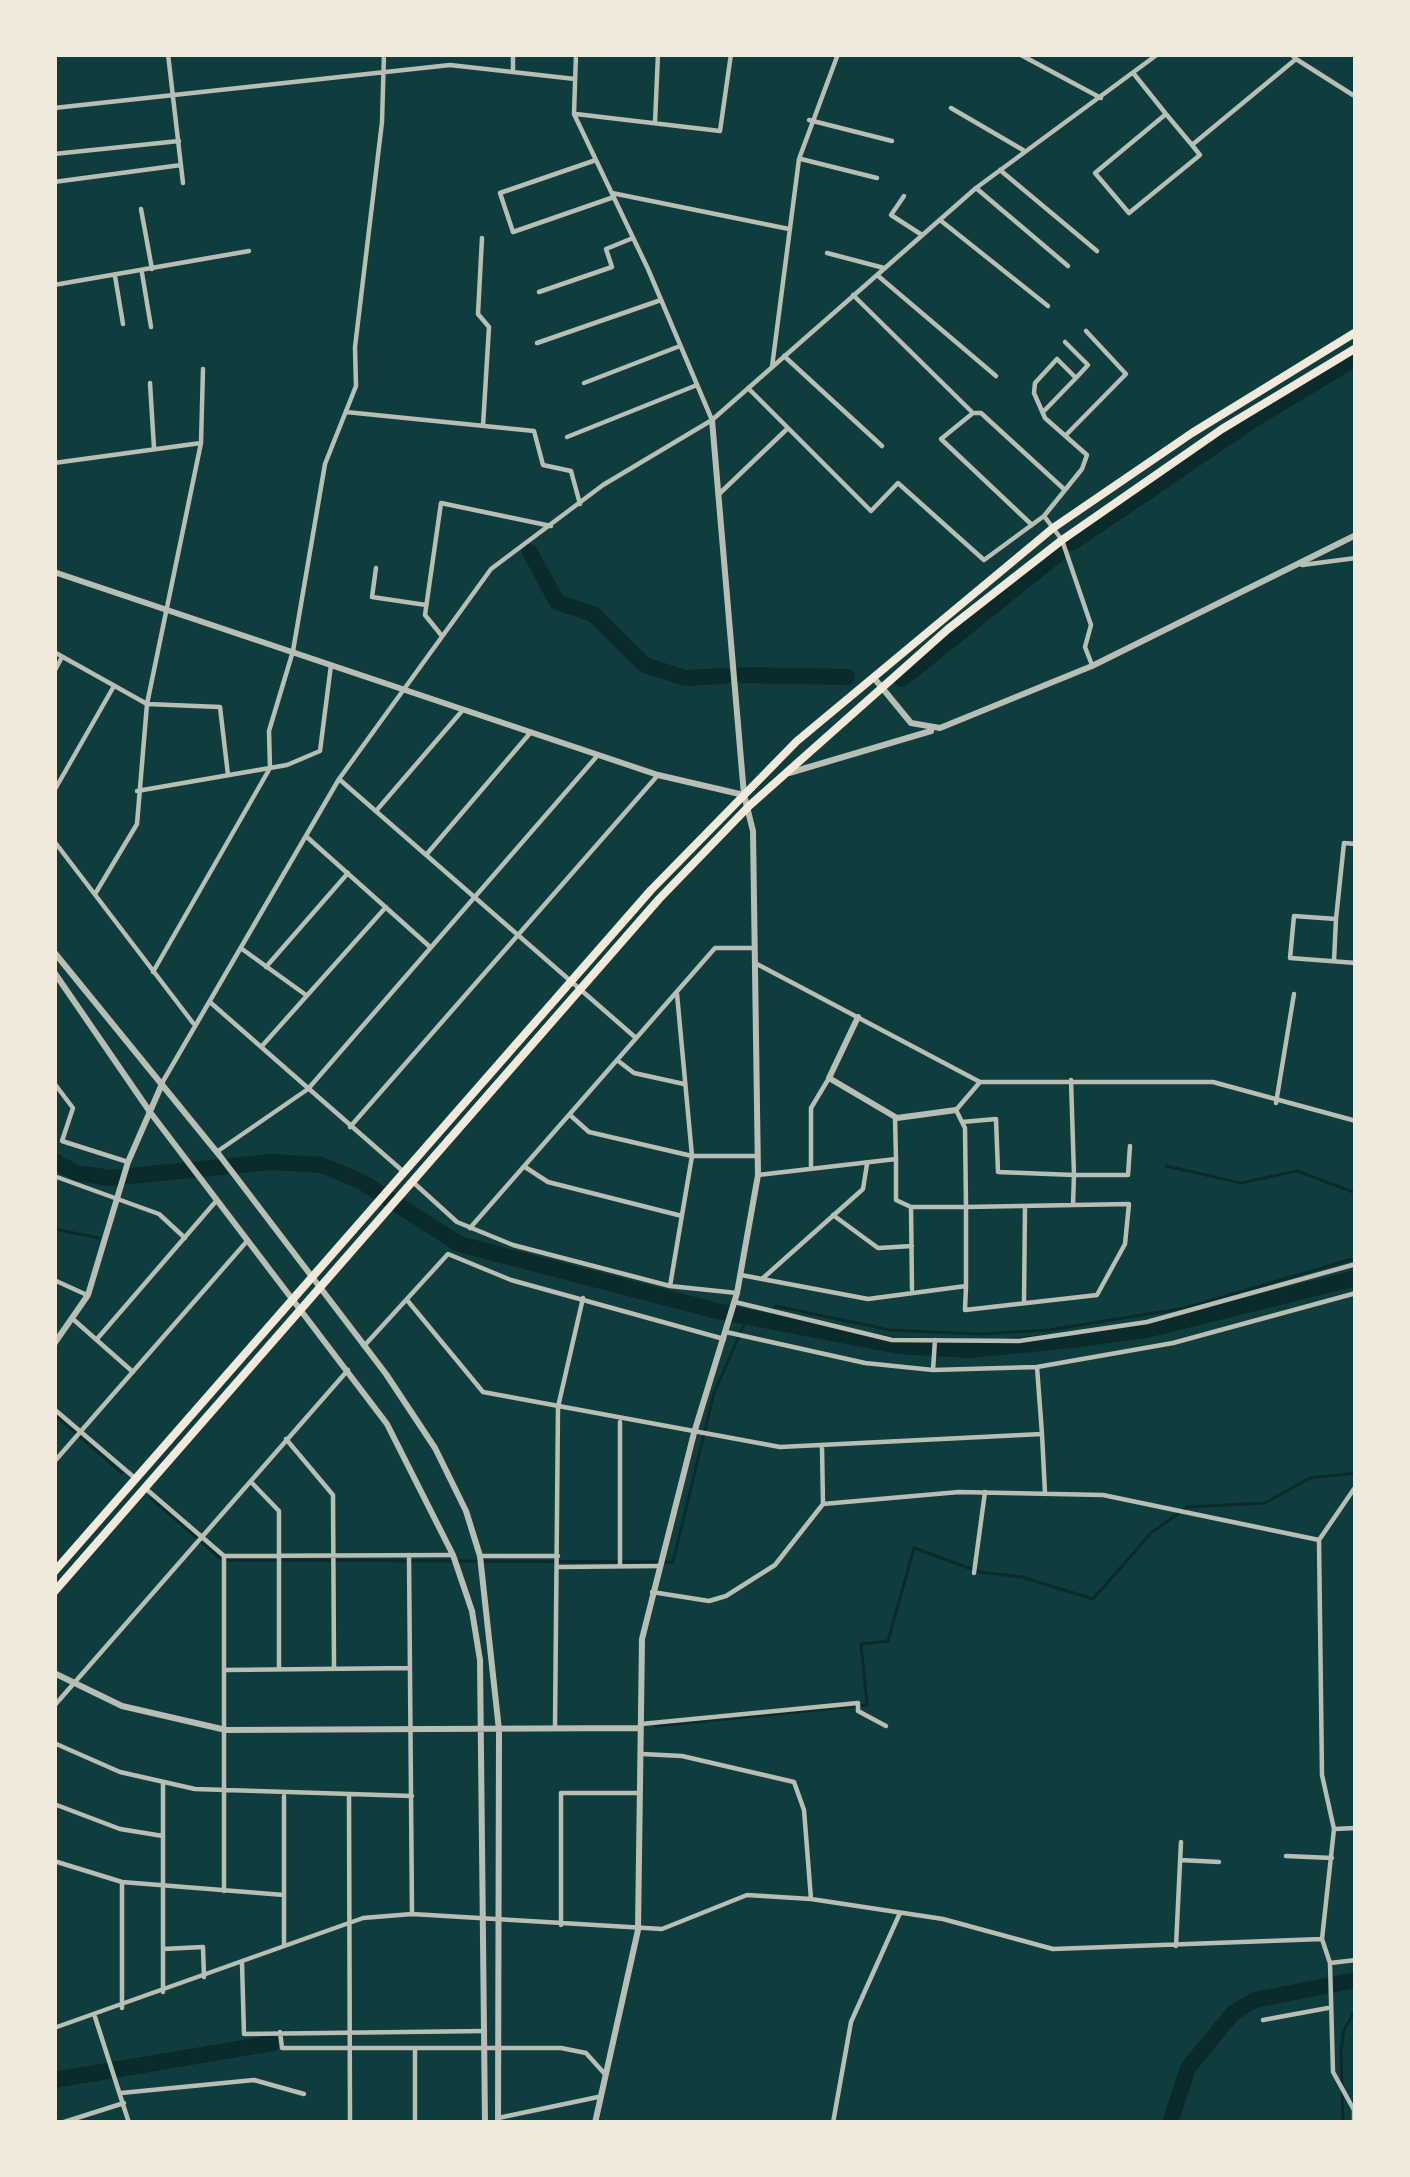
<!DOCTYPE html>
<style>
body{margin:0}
#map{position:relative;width:1410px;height:2177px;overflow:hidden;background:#0f3d3e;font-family:Rubik,sans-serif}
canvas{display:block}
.frame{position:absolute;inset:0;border:57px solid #f1e9da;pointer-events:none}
</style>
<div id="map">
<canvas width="1410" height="2177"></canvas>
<div class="frame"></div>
</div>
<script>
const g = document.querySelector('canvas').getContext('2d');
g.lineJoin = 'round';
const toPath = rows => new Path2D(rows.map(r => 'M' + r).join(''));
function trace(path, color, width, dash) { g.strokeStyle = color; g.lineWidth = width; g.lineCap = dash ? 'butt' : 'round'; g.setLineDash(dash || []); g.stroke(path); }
trace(toPath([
 [653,673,660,670],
 [1166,1166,1241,1183,1297,1171,1356,1193],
 [54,1229,99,1238],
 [772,1323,776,1306,890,1330,979,1334,1049,1330,1185,1308,1356,1258],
 [54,1414,122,1473],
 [151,1498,220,1558,230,1560,673,1562,714,1393,747,1318],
 [656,1726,867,1705,861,1644,888,1641,914,1548,980,1572,1022,1577,1093,1599,1151,1533,1187,1507,1265,1503,1310,1478,1356,1473],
 [1343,2123,1341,2050,1344,2030,1356,2009]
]), '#0a2a2b', 3);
trace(toPath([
 [1072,543,1253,420,1356,358],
 [530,552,557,602,593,614,645,665,685,678,725,676],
 [742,675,847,677],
 [902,679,1059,553],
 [54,1161,77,1173,110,1178,272,1162,322,1165,362,1182,459,1244,717,1311,898,1346,970,1350,1072,1340,1146,1330,1356,1278],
 [54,2080,273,2043],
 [1170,2123,1188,2068,1233,2013,1255,2000,1356,1980]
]), '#0a2a2b', 16);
trace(toPath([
 [168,54,183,183],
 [576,54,574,114,648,269,712,420],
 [1019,54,1101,98],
 [1296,59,1356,97],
 [513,72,513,54],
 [1134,74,1166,114,1192,145,1200,155,1129,213,1095,173,1166,114],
 [54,108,450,65,575,79],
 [951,108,1023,150],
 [576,114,720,131,731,54],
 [809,120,892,141],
 [655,123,658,54],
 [1192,145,1296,59,1291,54],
 [54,154,179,141],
 [801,159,877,178],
 [596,160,500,193,513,232,614,197],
 [1000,170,1097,251],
 [54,182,181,165],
 [976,188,1068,266],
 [612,193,789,229],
 [904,196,891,215,922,235],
 [141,209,152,269],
 [940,220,1048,306],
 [482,238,478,314,489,327,483,426],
 [827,253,884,268],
 [142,273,151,327],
 [877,275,996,376],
 [115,276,123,324],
 [54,285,249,251],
 [539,292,612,267,606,249,633,238],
 [853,295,973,413,941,439,1032,525],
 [1065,342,1088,365,1076,378],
 [537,343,661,300],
 [784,356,882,446],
 [772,367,799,159,838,54],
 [150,383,154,448],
 [584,383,680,346],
 [748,388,871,511,898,483,984,560,1044,516,1082,469,1087,455,1045,418,1034,393,1035,383,1057,359,1076,378,1044,411],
 [346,412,534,431,543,465,571,471,580,504],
 [975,413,981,413,1065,490],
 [1065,436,1126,374,1086,331],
 [567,437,697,385],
 [201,443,203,369],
 [54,463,201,443,147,704,54,652],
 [718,495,787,429],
 [1044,516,1062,540,1091,625,1085,647,1092,665],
 [1302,565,1356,558],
 [376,568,372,597,426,605],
 [442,636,425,615,441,503,551,526],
 [54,672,62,657],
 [339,779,636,1038],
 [54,791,114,686],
 [137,791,287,765,320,751,331,665],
 [376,811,462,711],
 [308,838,429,946],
 [54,841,193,1023],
 [1356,844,1344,843,1336,919,1294,916,1290,958,1356,963],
 [426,855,531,732],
 [95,894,137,824,147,704,220,707,228,775],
 [242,949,306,995],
 [1334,961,1336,919],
 [755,963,980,1082,1213,1082,1356,1121],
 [266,967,348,873],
 [153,972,270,768,269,731,293,651,325,464,356,386,355,347,382,122,384,54],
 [211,1003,405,1173],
 [262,1046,386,907],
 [617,1060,634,1073,684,1084],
 [54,1083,73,1108,62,1141,128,1162],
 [162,1083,339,779,491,569,603,485,712,420,976,188,1158,54],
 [1276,1103,1294,994],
 [570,1115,589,1132,692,1156,758,1156],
 [895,1117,896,1159],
 [962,1122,996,1119,998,1172,1074,1175,1071,1080],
 [350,1127,658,775],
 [218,1151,308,1089,598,755],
 [525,1167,548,1182,682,1216],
 [811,1169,811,1108,829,1078],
 [758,1175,896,1159,896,1200,911,1207,966,1207,965,1128,956,1110,980,1082],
 [54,1176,159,1214,185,1238],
 [414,1183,457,1222,513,1245,670,1286,737,1293],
 [1073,1205,1074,1175,1128,1175,1130,1146],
 [911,1207,912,1289],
 [833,1215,878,1248,912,1246],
 [470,1228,715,948,752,948],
 [741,1275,868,1299,966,1286,965,1310,1097,1295,1125,1244,1129,1204,966,1207,966,1286],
 [762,1279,863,1189,867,1164],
 [54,1280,87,1295],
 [670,1286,692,1156,677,994],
 [407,1300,483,1392,780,1447,1042,1434,1045,1493],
 [735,1302,892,1340,1019,1341,1147,1322,1356,1264],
 [1024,1303,1025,1207],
 [74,1320,133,1372],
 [726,1332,865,1363,933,1370,1037,1367],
 [97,1339,217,1200],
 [364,1346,448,1254,511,1280,724,1339],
 [933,1370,935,1340],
 [54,1409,136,1479],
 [1042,1434,1037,1367,1173,1343,1356,1293],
 [286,1439,333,1495,334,1668],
 [822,1447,823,1504],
 [54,1462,248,1240],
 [251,1482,279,1511,279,1669],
 [145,1488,224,1556,450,1555],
 [1319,1540,1322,1775,1334,1829,1322,1939],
 [409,1555,412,1914],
 [224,1556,224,1891],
 [480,1556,558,1556],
 [620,1566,620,1422],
 [558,1567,659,1566],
 [974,1573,985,1492],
 [652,1592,709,1601,726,1596,775,1565,823,1504,959,1492,1103,1495,1319,1540,1356,1486],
 [226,1670,410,1668],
 [54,1706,348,1370],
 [641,1724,858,1703,858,1711,886,1726],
 [555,1727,558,1407,583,1298],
 [54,1743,120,1772,195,1789,412,1796],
 [642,1754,682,1756,794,1782,804,1810,811,1899],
 [163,1783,163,1992],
 [284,1796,284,1946],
 [349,1796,350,2123],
 [54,1804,120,1829,163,1836],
 [1334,1829,1356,1828],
 [1286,1856,1332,1858],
 [1180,1860,1219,1862],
 [54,1861,122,1882,284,1895],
 [561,1925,561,1793,639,1793],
 [1176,1946,1181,1842],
 [163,1949,203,1947,204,1977],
 [242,1963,244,2034,485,2031],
 [1330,1963,1356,1960],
 [122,2008,122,1882],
 [95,2017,129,2123],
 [1263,2020,1328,2008],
 [54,2028,363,1918,412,1914,662,1929,747,1895,811,1899,943,1919,1053,1949,1322,1939,1330,1963,1333,2072,1354,2110,1354,2123],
 [280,2032,282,2048,561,2048,586,2053,604,2073],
 [415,2048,415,2123],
 [121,2093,254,2080,304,2094],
 [498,2118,598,2097],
 [61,2123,124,2103],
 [833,2123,851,2022,900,1913]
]), '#b8beb3', 4.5);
trace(toPath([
 [54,572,658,775,744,795],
 [874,678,911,723,940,728,1092,666,1356,535],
 [789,773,931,731],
 [54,952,220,1156,386,1374,435,1448,466,1511,480,1556,499,1730,498,2123],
 [54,972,150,1112,387,1424,453,1555,472,1611,480,1660,485,2123],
 [858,1017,829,1078,897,1118,956,1110],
 [54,1344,88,1295,128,1162,162,1084],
 [54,1673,122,1706,226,1730,640,1728],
 [595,2123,638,1930,642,1639,694,1433,737,1293,758,1175,753,831,744,795,712,420]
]), '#b8beb3', 6);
trace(toPath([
 [54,1572,651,890,797,741,1053,528,1192,433,1356,332],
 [54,1592,659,899,749,806,948,629,1062,540,1222,429,1356,348]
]), '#f1e9da', 8);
</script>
